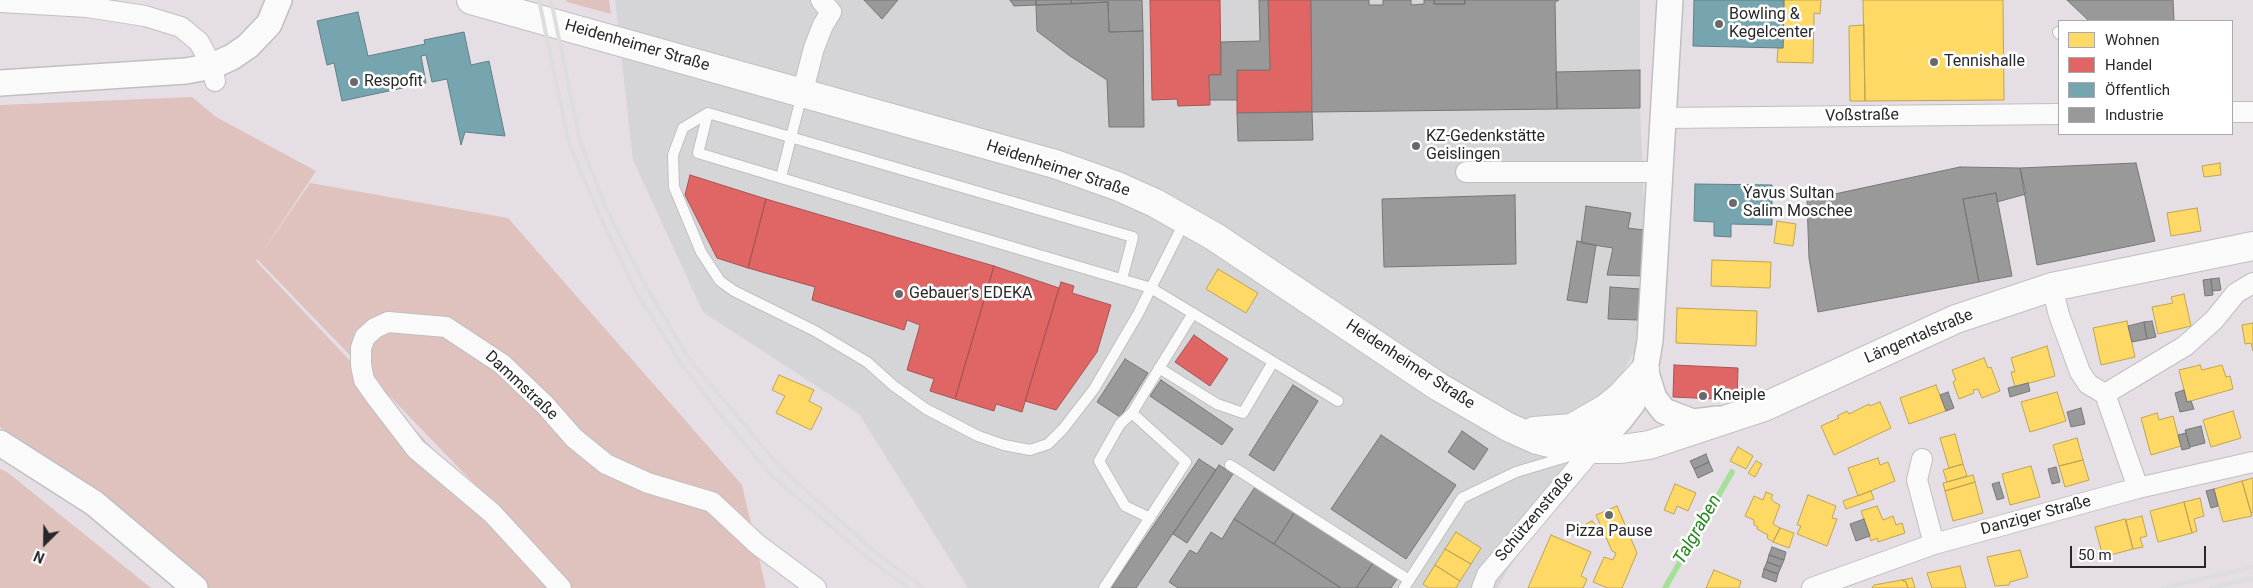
<!DOCTYPE html>
<meta charset="utf-8">
<style>
body{margin:0}
#map{position:relative;width:2253px;height:588px;overflow:hidden;background:#e6dee5;font-family:Roboto,sans-serif}
canvas{display:block}
.legend{position:absolute;left:2058px;top:20px;width:175px;height:115px;box-sizing:border-box;background:#fff;border:1px solid #a9a9a9;margin:0;padding:6px 9px;list-style:none;font-size:15px;color:#282828}
.legend li{display:flex;align-items:center;gap:10px;height:25px}
.legend b{width:25px;border:1px solid #a9a9a9}
.north{position:absolute;left:20px;top:518px;width:50px;height:50px;-webkit-text-stroke:4px #fff;paint-order:stroke;rotate:203deg;font-size:14px;font-weight:700;line-height:20px;text-align:center;color:#282828}
.north::after{content:'';display:block;margin:auto;width:18px;height:22px;background:#282828;clip-path:polygon(50% 0,100% 100%,50% 72%,0 100%)}
.scale{position:absolute;left:2070px;top:546px;width:136px;height:22px;box-sizing:border-box;border:2px solid #282828;border-top:0;padding-left:6px;font-size:15px;line-height:18px;white-space:nowrap;color:#282828;-webkit-text-stroke:4px #fff;paint-order:stroke}
</style>
<div id="map">
<canvas width="2253" height="588"></canvas>
<ul class="legend">
<li><b style="height:14px;background:#ffd966"></b>Wohnen</li>
<li><b style="height:14px;background:#e06666"></b>Handel</li>
<li><b style="height:14px;background:#76a5af"></b>Öffentlich</li>
<li><b style="height:14px;background:#999"></b>Industrie</li>
</ul>
<div class="north">N</div>
<div class="scale">50 m</div>
</div>
<script>
const g = document.querySelector('canvas').getContext('2d');
g.lineJoin = 'round';
function fillPath(path, color) { g.fillStyle = color; g.fill(path, 'evenodd'); }
const toPath = rows => new Path2D(rows.map(r => 'M' + r).join(''));
function trace(path, color, width, dash) { g.strokeStyle = color; g.lineWidth = width; g.lineCap = dash ? 'butt' : 'round'; g.setLineDash(dash || []); g.stroke(path); }
function label(font, color, halo, rows, align = 'center') {
  g.font = font + ' Roboto,sans-serif'; g.lineWidth = 5; g.setLineDash([]); g.textBaseline = 'middle'; g.strokeStyle = halo; g.fillStyle = color; for (const [text, x, y, turn = 0] of rows) {
    g.save(); g.translate(x, y); g.rotate((+turn || 0) * Math.PI / 180); g.textAlign = isNaN(turn) ? turn : align; if (halo) g.strokeText(text, 0, 0); g.fillText(text, 0, 0); g.restore();
  }
}
fillPath(toPath([
 [615,0,1640,0,1640,108,1644,204,1642,337,1575,460,1497,588,968,588,859,414,703,312,633,160]
]), '#d5d5d8');
fillPath(toPath([
 [566,0,609,0,611,14,567,2],
 [192,97,216,117,316,171,261,254,310,183,508,218,742,485,766,588,569,588,485,495,257,259,256,261,564,588,209,588,95,489,0,427,0,105],
 [0,469,7,472,151,588,0,588]
]), '#dfc2bd');
const homes = toPath([
 [1784,0,1821,0,1820,14,1814,13,1813,63,1777,62,1778,48,1783,48,1784,0],
 [1863,0,2003,0,2004,100,1865,101,1863,0],
 [1864,25,1865,101,1850,101,1849,26,1864,25],
 [2220,163,2221,175,2204,177,2202,166,2220,163],
 [2197,208,2201,231,2171,236,2167,213,2197,208],
 [1777,221,1796,224,1793,246,1774,243,1777,221],
 [1712,260,1771,262,1770,288,1711,286,1712,260],
 [1218,269,1258,293,1246,313,1206,289,1218,269],
 [2184,294,2191,326,2158,334,2152,307,2173,303,2171,297,2184,294],
 [1677,308,1757,311,1756,346,1676,343,1677,308],
 [2127,321,2135,357,2101,365,2093,328,2127,321],
 [2253,323,2253,351,2251,343,2245,344,2242,325,2253,323],
 [2047,346,2055,376,2015,387,2011,372,2015,372,2011,358,2047,346],
 [1984,358,1988,368,1991,367,2000,391,1982,398,1978,389,1973,390,1974,393,1959,399,1953,382,1956,380,1952,370,1984,358],
 [2200,365,2202,370,2222,365,2226,377,2230,376,2233,389,2187,402,2179,370,2200,365],
 [779,375,814,390,809,401,822,408,811,430,776,413,785,396,772,390,779,375],
 [1936,385,1946,411,1909,424,1900,398,1936,385],
 [2057,392,2066,421,2030,432,2021,402,2057,392],
 [1880,402,1891,428,1834,455,1821,426,1839,418,1837,416,1847,411,1849,414,1869,404,1870,406,1880,402],
 [2233,411,2241,438,2211,447,2203,420,2233,411],
 [2157,413,2159,420,2173,416,2181,446,2151,455,2141,418,2157,413],
 [1955,434,1963,464,1949,468,1940,438,1955,434],
 [2077,438,2083,460,2059,466,2053,445,2077,438],
 [1738,447,1753,456,1746,469,1730,461,1738,447],
 [1878,458,1880,465,1888,462,1895,481,1858,496,1848,468,1878,458],
 [2083,460,2089,480,2065,487,2059,466,2083,460],
 [1756,461,1762,464,1755,477,1748,473,1756,461],
 [1963,464,1967,476,1947,482,1943,470,1963,464],
 [2031,466,2040,497,2010,505,2002,474,2031,466],
 [1973,475,1975,482,1945,491,1943,483,1973,475],
 [2253,478,2253,512,2251,513,2242,481,2253,478],
 [2242,481,2252,516,2223,522,2214,489,2242,481],
 [1975,482,1983,513,1953,521,1945,491,1975,482],
 [1675,484,1696,493,1688,511,1677,506,1674,514,1664,510,1675,484],
 [1871,491,1874,499,1846,509,1843,501,1871,491],
 [1766,492,1773,495,1771,498,1774,502,1780,505,1773,524,1780,528,1773,542,1767,538,1768,535,1757,529,1758,527,1754,525,1754,520,1745,516,1754,496,1763,500,1766,492],
 [1808,495,1836,506,1832,518,1837,519,1827,546,1797,534,1801,526,1797,525,1808,495],
 [2200,498,2204,516,2194,519,2197,531,2192,533,2184,502,2200,498],
 [2184,502,2192,533,2158,542,2150,511,2184,502],
 [1617,506,1637,553,1622,588,1608,588,1593,582,1604,557,1613,560,1616,553,1612,551,1596,515,1617,506],
 [1877,506,1883,520,1893,516,1896,525,1902,523,1905,533,1878,542,1877,538,1871,541,1861,511,1877,506],
 [2142,516,2147,536,2140,538,2143,547,2133,549,2126,520,2142,516],
 [2125,519,2133,549,2103,557,2095,527,2125,519],
 [1592,521,1597,526,1599,533,1591,537,1586,535,1584,529,1586,524,1592,521],
 [1780,528,1794,533,1789,548,1773,542,1780,528],
 [1456,532,1481,548,1471,564,1445,549,1456,532],
 [1551,535,1591,552,1581,576,1587,579,1583,588,1528,588,1551,535],
 [1445,549,1471,564,1460,581,1435,565,1445,549],
 [2020,550,2028,577,2010,582,2009,585,1995,586,1987,557,2020,550],
 [1435,565,1460,581,1456,588,1429,588,1423,584,1435,565],
 [1960,566,1966,588,1932,588,1927,573,1960,566],
 [1714,570,1741,581,1739,588,1706,588,1714,570],
 [1912,578,1915,588,1908,588,1906,582,1902,580,1912,578],
 [1902,580,1906,582,1908,588,1872,588,1874,585,1902,580]
]);
fillPath(homes, '#ffd966');
trace(homes, '#bea453', 1);
const shops = toPath([
 [1150,0,1220,0,1221,75,1209,75,1210,105,1178,106,1177,99,1152,100,1150,0],
 [1268,0,1311,0,1312,112,1237,113,1237,70,1270,70,1268,0],
 [690,175,766,199,748,268,717,258,685,195,690,175],
 [766,199,994,266,955,399,930,391,934,379,907,370,920,325,907,320,904,330,812,300,815,287,748,268,766,199],
 [994,266,1059,288,1022,412,996,404,994,411,955,399,994,266],
 [1061,282,1074,286,1072,293,1111,305,1097,352,1056,410,1025,401,1061,282],
 [1194,335,1228,359,1210,386,1175,362,1194,335],
 [1674,365,1738,368,1737,400,1673,397,1674,365]
]);
fillPath(shops, '#e06666');
trace(shops, '#a95353', 1);
const public = toPath([
 [1694,0,1784,0,1783,48,1693,46,1694,0],
 [358,12,368,56,425,44,424,40,464,32,471,65,489,61,505,136,465,132,461,145,447,79,432,82,426,55,421,56,426,83,342,101,334,63,327,65,317,21,358,12],
 [1695,184,1772,185,1772,225,1731,224,1731,237,1714,236,1714,222,1694,221,1695,184]
]);
fillPath(public, '#76a5af');
trace(public, '#5f8086', 1);
const industry = toPath([
 [864,0,898,0,882,19,864,0],
 [1010,0,1036,0,1036,5,1014,6,1010,0],
 [1036,0,1071,0,1072,4,1036,5,1036,0],
 [1071,0,1142,0,1143,31,1109,32,1108,2,1072,4,1071,0],
 [1259,0,1268,0,1270,70,1237,70,1237,100,1210,100,1209,75,1221,75,1221,42,1260,41,1259,0],
 [1311,0,1369,0,1369,5,1383,5,1383,0,1411,0,1411,5,1424,4,1424,0,1434,0,1434,4,1465,4,1465,0,1559,0,1555,2,1557,109,1312,112,1311,0],
 [1434,0,1465,0,1465,4,1434,4,1434,0],
 [2067,0,2173,0,2174,21,2089,21,2067,0],
 [1108,2,1109,32,1143,31,1144,127,1109,127,1107,80,1070,56,1037,31,1036,5,1108,2],
 [1640,70,1640,108,1557,109,1556,72,1640,70],
 [1312,112,1313,140,1238,141,1237,113,1312,112],
 [2136,163,2155,241,2037,265,2020,168,2136,163],
 [1960,167,2020,168,2026,194,1997,202,1996,193,1963,199,1979,282,1818,312,1809,258,1807,200,1960,167],
 [1996,193,2012,276,1979,282,1963,199,1996,193],
 [1515,195,1516,264,1384,267,1382,199,1515,195],
 [1586,206,1631,213,1628,228,1644,230,1642,276,1607,275,1613,248,1581,243,1586,206],
 [1577,241,1596,245,1587,303,1567,300,1577,241],
 [2219,278,2221,290,2212,291,2211,279,2219,278],
 [2211,279,2213,295,2205,296,2203,280,2211,279],
 [1610,287,1640,289,1638,320,1608,319,1610,287],
 [2152,321,2156,337,2147,339,2144,322,2152,321],
 [2144,322,2147,339,2132,342,2128,326,2144,322],
 [1125,359,1148,373,1120,417,1097,402,1125,359],
 [1161,380,1233,429,1222,445,1150,396,1161,380],
 [2028,383,2030,391,2010,397,2008,388,2028,383],
 [1293,385,1318,401,1274,471,1249,455,1293,385],
 [2184,390,2187,402,2191,401,2194,409,2180,412,2175,393,2184,390],
 [1948,392,1954,408,1946,411,1940,395,1948,392],
 [2081,408,2085,424,2071,427,2067,412,2081,408],
 [2201,426,2205,443,2190,447,2185,430,2201,426],
 [1462,431,1488,449,1474,470,1448,452,1462,431],
 [2186,433,2190,448,2182,450,2178,435,2186,433],
 [1381,435,1456,485,1406,559,1331,509,1381,435],
 [1706,454,1709,462,1694,469,1690,461,1706,454],
 [1199,459,1216,470,1136,588,1111,588,1199,459],
 [1709,462,1713,471,1698,478,1694,469,1709,462],
 [1219,465,1233,474,1187,543,1173,534,1219,465],
 [2056,467,2060,482,2052,484,2048,469,2056,467],
 [1999,482,2004,498,1997,500,1992,484,1999,482],
 [1255,487,1295,512,1274,544,1234,519,1255,487],
 [2214,489,2218,506,2211,508,2206,491,2214,489],
 [1295,512,1373,563,1356,588,1341,588,1274,544,1295,512],
 [1234,519,1274,544,1341,588,1178,588,1169,582,1190,550,1197,554,1211,532,1222,539,1234,519],
 [1864,519,1870,536,1856,541,1850,524,1864,519],
 [1772,547,1786,552,1784,560,1769,555,1772,547],
 [1769,555,1784,560,1781,567,1767,562,1769,555],
 [1767,562,1781,567,1778,574,1764,569,1767,562],
 [1373,563,1397,579,1391,588,1356,588,1373,563],
 [1764,569,1778,574,1776,582,1762,577,1764,569]
]);
fillPath(industry, '#999');
trace(industry, '#777', 1);
trace(toPath([
 [1665,588,1732,472]
]), '#a5df99', 5.5);
const service = toPath([
 [2058,32,2059,34],
 [708,113,683,128,673,155,674,187,701,252,720,281,734,291,815,331,867,362,894,386,926,409,978,436,1004,445,1030,450,1048,444,1063,429,1094,389,1138,314,1151,288,1338,401],
 [781,177,802,94],
 [1122,279,1133,237,708,113,698,153,941,226,1151,288,1185,221],
 [1159,368,1217,404,1243,413,1273,362],
 [1230,465,1409,580],
 [1150,518,1125,506,1099,461,1120,424,1132,413,1193,313],
 [1104,588,1186,462,1132,413],
 [1404,588,1462,498,1516,472,1573,455]
]);
const minor = toPath([
 [0,2,87,7,145,16,181,27,199,42,212,66,215,81],
 [802,94,814,48,823,25,831,12,821,0],
 [2232,112,2253,112],
 [1664,118,2059,114],
 [1466,172,1661,172],
 [2052,287,2059,315,2080,372,2088,384,2105,394,2138,488],
 [2105,394,2185,346,2214,320,2236,293,2253,283],
 [1922,459,1917,480,1934,544],
 [561,588,492,513,416,449,376,397,364,380,361,365,361,348,365,337,375,328,388,322,446,327,502,364,545,405,574,438,606,464,648,483,712,502,757,544,816,588],
 [1482,588,1487,575,1593,449],
 [1812,588,1934,544,2138,488,2253,462]
]);
const tertiary = toPath([
 [0,83,186,71,212,66,232,57,248,46,269,24,279,0],
 [1645,370,1654,398,1664,411,1693,422,1718,419],
 [0,443,94,503,195,588],
 [1593,449,1622,417,1632,404,1645,370,1650,341,1670,0]
]);
const secondary = toPath([
 [471,0,1055,164,1117,186,1155,203,1215,237,1439,387,1508,427,1537,440,1553,444,1593,449,1621,449,1649,445,1764,407,1956,319,2052,287,2253,246],
 [1534,431,1572,428,1605,409,1621,396,1645,370]
]);
trace(service, '#c0bfc0', 12);
trace(minor, '#c0bfc0', 22);
trace(tertiary, '#c0bfc0', 28);
trace(secondary, '#c0bfc0', 30);
trace(service, '#fbfafb', 10);
trace(minor, '#fbfafb', 20);
trace(tertiary, '#fbfafb', 25);
trace(secondary, '#fbfafb', 28);
trace(toPath([
 [539,0,569,144,600,216,637,293,682,365,719,413,771,475,870,560,909,588],
 [551,0,580,141,606,208,646,286,689,359,782,469,875,552,924,588],
 [2163,588,2253,567],
 [2211,588,2253,578]
]), '#ddd', 4);
for (const [x, y, r, color] of [
 [1719,24,5,"#6a686a"],
 [1934,62,5,"#6a686a"],
 [354,82,5,"#6a686a"],
 [1416,146,5,"#6a686a"],
 [1733,203,5,"#6a686a"],
 [899,294,5,"#6a686a"],
 [1703,396,5,"#6a686a"],
 [1609,515,5,"#6a686a"]
]) { const dot = new Path2D(); dot.arc(x, y, r, 0, 2 * Math.PI); g.fillStyle = color; g.fill(dot); trace(dot, '#fff', 2); }
label('16px', '#282828', '#fff', [
 ["Bowling &",1729,15],
 ["Kegelcenter",1729,33],
 ["Tennishalle",1944,62],
 ["Respofit",364,82],
 ["KZ-Gedenkstätte",1426,137],
 ["Geislingen",1426,155],
 ["Yavus Sultan",1743,194],
 ["Salim Moschee",1743,212],
 ["Gebauer's EDEKA",909,294],
 ["Kneiple",1713,396],
 ["Pizza Pause",1609,532,"center"]
], 'left');
label('16px', '#282828', '#fff', [
 ["Heidenheimer Straße",637,46,16],
 ["Voßstraße",1862,116,-1],
 ["Heidenheimer Straße",1058,169,18],
 ["Längentalstraße",1919,337,-23],
 ["Heidenheimer Straße",1410,365,33],
 ["Dammstraße",521,386,43],
 ["Danziger Straße",2036,516,-15],
 ["Schützenstraße",1535,517,-50]
]);
label('italic 18px', '#24881b', '#fff', [
 ["Talgraben",1698,530,-60]
]);
</script>
